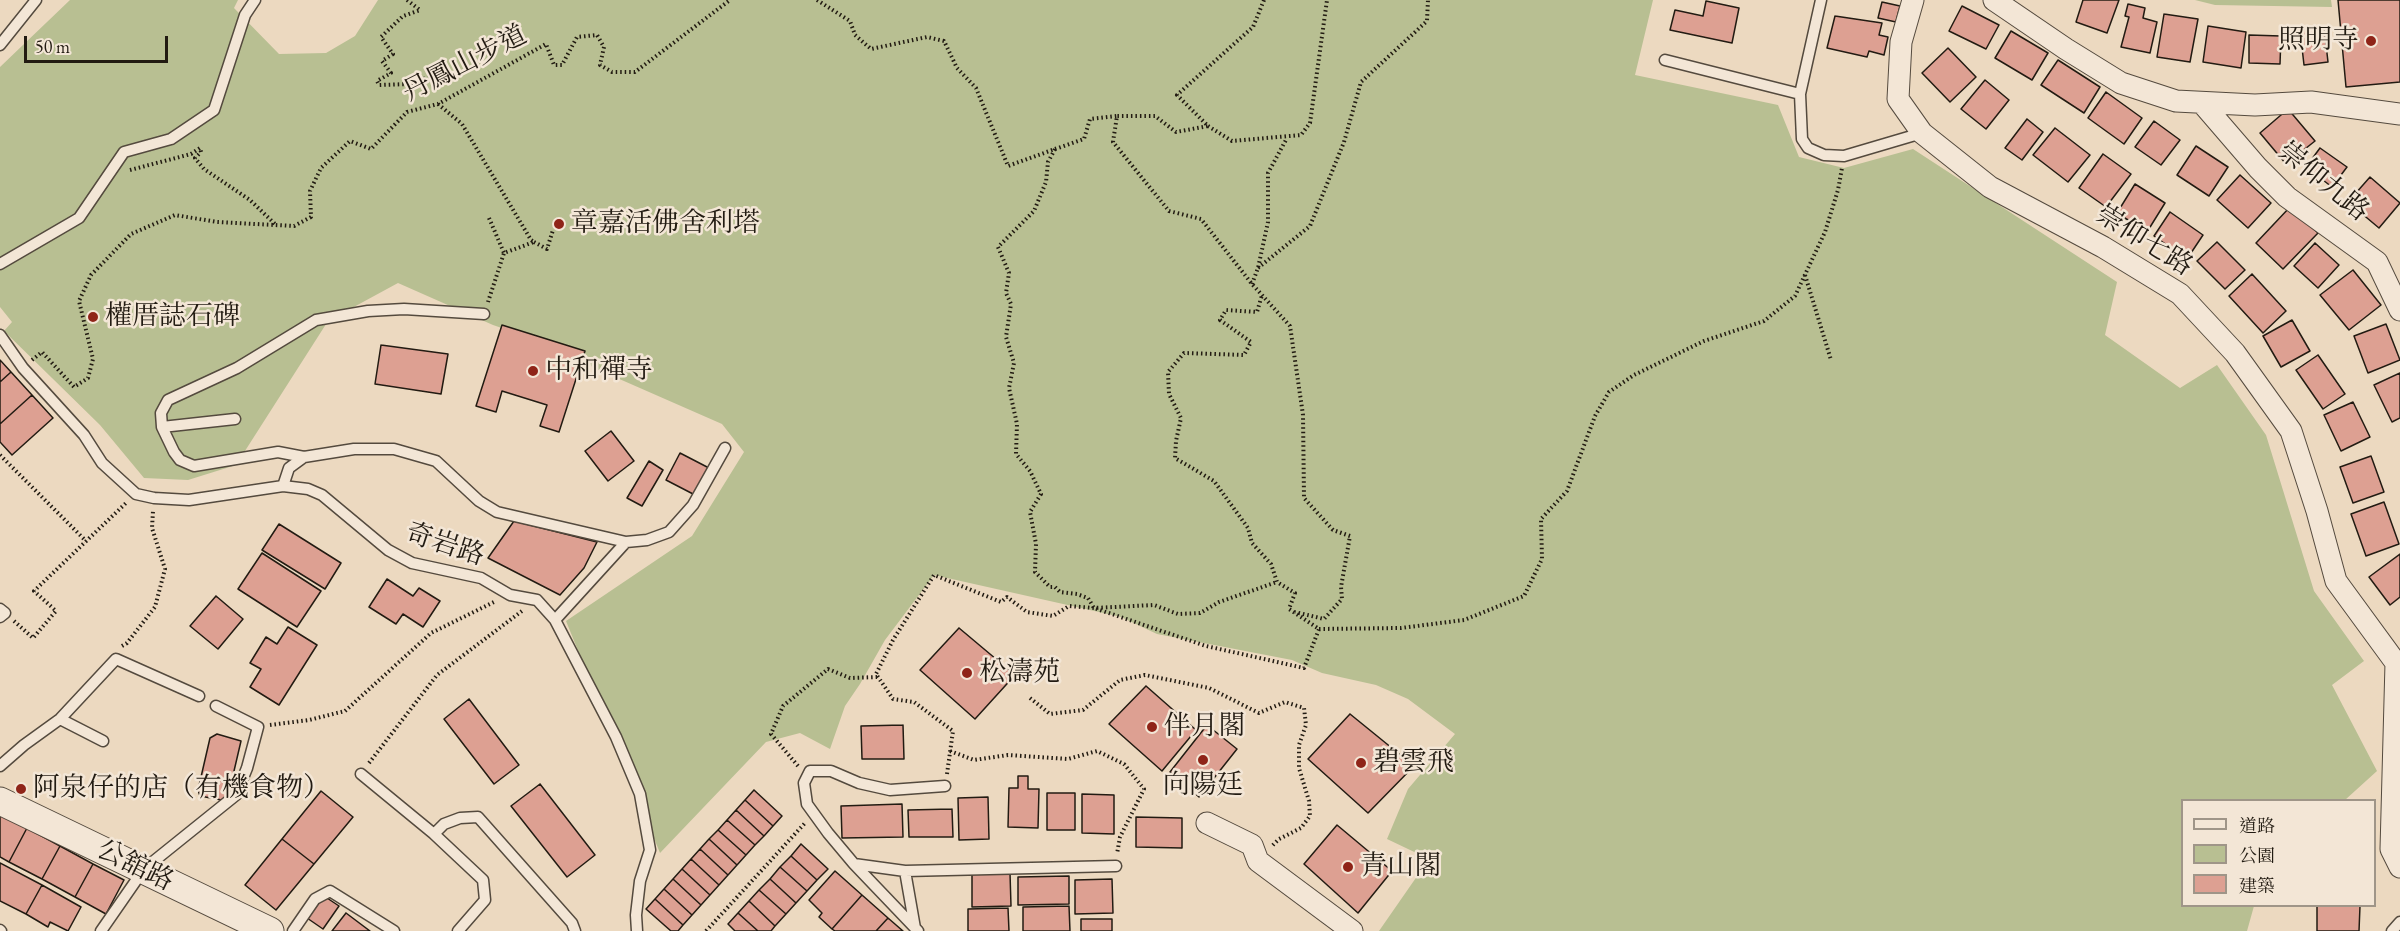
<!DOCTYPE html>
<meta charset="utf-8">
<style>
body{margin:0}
#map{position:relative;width:2400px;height:931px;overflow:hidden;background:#ecd9c0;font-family:"EB Garamond","Noto Serif TC",serif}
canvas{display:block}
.legend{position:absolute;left:2181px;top:799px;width:195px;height:108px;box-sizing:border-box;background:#f3e6d6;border:2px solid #9f9588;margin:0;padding:8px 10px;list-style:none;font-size:18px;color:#221b12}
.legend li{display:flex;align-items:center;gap:12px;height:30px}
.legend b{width:30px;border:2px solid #9f9588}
.scale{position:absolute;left:24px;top:36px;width:144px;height:27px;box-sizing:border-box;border:3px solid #221b12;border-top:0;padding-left:8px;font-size:18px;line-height:21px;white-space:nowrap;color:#221b12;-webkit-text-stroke:4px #f3e6d6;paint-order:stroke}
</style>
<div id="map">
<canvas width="2400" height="931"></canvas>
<ul class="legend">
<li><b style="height:8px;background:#f3e6d6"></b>道路</li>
<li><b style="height:16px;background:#b8bf92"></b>公園</li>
<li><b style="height:16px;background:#dda092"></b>建築</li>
</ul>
<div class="scale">50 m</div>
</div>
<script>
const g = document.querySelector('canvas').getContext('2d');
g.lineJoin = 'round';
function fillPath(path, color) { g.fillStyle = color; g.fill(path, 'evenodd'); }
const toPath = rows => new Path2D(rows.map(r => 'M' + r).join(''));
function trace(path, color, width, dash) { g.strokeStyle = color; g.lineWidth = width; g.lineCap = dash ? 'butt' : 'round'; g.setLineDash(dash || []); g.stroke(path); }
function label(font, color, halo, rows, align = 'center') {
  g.font = font + ' "EB Garamond","Noto Serif TC",serif'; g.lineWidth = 5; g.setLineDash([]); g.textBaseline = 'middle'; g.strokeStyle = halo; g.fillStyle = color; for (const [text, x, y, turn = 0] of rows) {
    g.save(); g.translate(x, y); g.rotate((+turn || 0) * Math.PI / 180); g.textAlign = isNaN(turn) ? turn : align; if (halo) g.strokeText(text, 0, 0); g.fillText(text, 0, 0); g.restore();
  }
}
fillPath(toPath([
 [70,0,238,0,234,8,279,54,326,53,355,36,378,0,1653,0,1635,75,1778,105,1799,157,1844,168,1913,149,2117,282,2105,335,2180,388,2217,365,2266,435,2314,591,2364,661,2332,685,2377,771,2345,800,2182,800,2182,906,2254,906,2247,931,1379,931,1429,859,1387,839,1408,789,1455,734,1408,699,1376,685,1322,673,1292,660,1157,634,1121,617,934,575,885,640,860,684,845,706,830,749,800,733,766,742,660,853,566,621,692,536,744,452,722,424,592,367,586,357,493,325,398,283,328,321,236,465,188,480,144,478,100,425,4,331,12,322,0,307,0,67],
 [2195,0,2331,0,2332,7,2215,5]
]), '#b8bf92');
const building = toPath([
 [2083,0,2119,0,2107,33,2076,22,2083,0],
 [2338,0,2400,0,2400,82,2346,87,2338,0],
 [1706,1,1739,8,1732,43,1670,30,1675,10,1703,16,1706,1],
 [1882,2,1900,6,1896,22,1878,18,1882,2],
 [2128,4,2145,8,2143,18,2157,22,2150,53,2121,47,2129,17,2125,16,2128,4],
 [1962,6,1999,25,1986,49,1949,31,1962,6],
 [2164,14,2198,19,2190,62,2157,57,2164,14],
 [1835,16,1882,23,1879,35,1888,37,1884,55,1869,51,1867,57,1827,48,1835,16],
 [2208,26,2246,32,2241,68,2203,62,2208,26],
 [2324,27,2328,62,2304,65,2300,30,2324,27],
 [2011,31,2048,53,2032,80,1995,58,2011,31],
 [2249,35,2281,36,2280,64,2249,63,2249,35],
 [1948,48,1976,77,1950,102,1922,73,1948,48],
 [2058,60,2100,87,2084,113,2041,85,2058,60],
 [1985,80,2009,100,1986,129,1961,109,1985,80],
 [2106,92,2142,118,2124,144,2088,118,2106,92],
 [2288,109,2315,141,2286,164,2260,133,2288,109],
 [2027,119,2043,132,2022,160,2005,148,2027,119],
 [2154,121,2180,140,2161,165,2135,147,2154,121],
 [2055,128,2090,155,2068,182,2033,155,2055,128],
 [2196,146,2228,167,2209,196,2177,175,2196,146],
 [2320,148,2347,167,2332,187,2306,167,2320,148],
 [2103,154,2131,174,2106,207,2079,188,2103,154],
 [2240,175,2271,203,2248,228,2217,200,2240,175],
 [2370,177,2400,203,2379,228,2348,202,2370,177],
 [2135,184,2165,203,2147,232,2117,213,2135,184],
 [2290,207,2318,233,2283,269,2256,243,2290,207],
 [2170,212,2203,235,2187,259,2154,236,2170,212],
 [2217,242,2245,270,2225,289,2197,261,2217,242],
 [2315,243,2339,265,2318,288,2294,266,2315,243],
 [2353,270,2381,305,2349,330,2320,295,2353,270],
 [2252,274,2286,311,2263,333,2229,296,2252,274],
 [2292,320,2310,351,2281,367,2263,336,2292,320],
 [2386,324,2400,360,2368,373,2354,336,2386,324],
 [502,325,585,351,559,432,540,426,547,405,502,391,496,412,476,406,502,325],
 [381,345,448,354,441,394,375,384,381,345],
 [2318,355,2345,394,2323,409,2296,370,2318,355],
 [0,360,11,372,0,382,0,360],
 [11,372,32,395,0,424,0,382,11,372],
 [2400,373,2400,418,2392,422,2374,385,2400,373],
 [32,395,53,418,12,455,0,442,0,424,32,395],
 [2353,402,2370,437,2341,451,2324,415,2353,402],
 [611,431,634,461,608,481,585,451,611,431],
 [680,453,709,468,695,495,666,480,680,453],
 [2371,456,2384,492,2353,503,2340,467,2371,456],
 [649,461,663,470,642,506,627,498,649,461],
 [2384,502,2399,544,2366,556,2351,514,2384,502],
 [514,521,597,542,584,568,560,595,488,558,514,521],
 [279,524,341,563,325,589,262,550,279,524],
 [262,553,321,591,297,627,238,589,262,553],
 [2400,554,2400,597,2390,605,2369,577,2400,554],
 [387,579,413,596,419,588,440,601,423,627,403,614,396,624,369,607,387,579],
 [216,596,243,619,218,649,190,626,216,596],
 [288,627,317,645,279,705,250,687,261,669,250,663,266,637,277,644,288,627],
 [959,628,1015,675,975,719,920,670,959,628],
 [1146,686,1196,730,1162,771,1109,724,1146,686],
 [469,699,519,765,494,784,444,719,469,699],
 [1350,714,1414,766,1368,813,1308,759,1350,714],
 [903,725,904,759,862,759,861,726,903,725],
 [1207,725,1237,749,1199,797,1170,772,1207,725],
 [217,734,241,741,227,801,200,796,198,790,210,738,217,734],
 [1018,776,1028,776,1028,789,1039,789,1038,828,1008,827,1009,788,1018,788,1018,776],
 [540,784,595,855,567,877,511,806,540,784],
 [754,790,782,816,773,826,745,800,754,790],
 [321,791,353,817,314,864,282,839,321,791],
 [1047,793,1075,793,1075,830,1047,830,1047,793],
 [1082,794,1114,795,1114,834,1082,833,1082,794],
 [988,797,989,839,959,840,958,798,988,797],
 [745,800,773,826,764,836,736,810,745,800],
 [902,804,903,837,842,838,841,806,902,804],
 [952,809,953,837,909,837,908,810,952,809],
 [736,810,764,836,755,845,727,820,736,810],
 [0,814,27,828,9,862,0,857,0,814],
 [1136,817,1182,818,1182,848,1136,847,1136,817],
 [727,820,755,845,746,855,718,830,727,820],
 [1337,825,1392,871,1358,913,1304,864,1337,825],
 [27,828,60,846,42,879,9,862,27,828],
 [718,830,746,855,737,865,709,839,718,830],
 [282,839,314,864,276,910,245,885,282,839],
 [709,839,737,865,728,875,700,849,709,839],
 [801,844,828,869,817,880,791,856,801,844],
 [60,846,93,864,75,897,42,879,60,846],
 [700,849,728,875,719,885,691,859,700,849],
 [791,856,817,880,807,891,780,867,791,856],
 [691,859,719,885,710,895,682,869,691,859],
 [0,863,42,885,26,914,0,901,0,863],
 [93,864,124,880,106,914,75,897,93,864],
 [780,867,807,891,796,903,770,879,780,867],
 [682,869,710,895,701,905,673,879,682,869],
 [835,871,862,895,832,929,819,917,822,913,809,900,835,871],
 [1010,873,1011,906,972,907,972,874,1010,873],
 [1069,876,1069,904,1018,905,1018,877,1069,876],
 [673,879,701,905,692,915,664,889,673,879],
 [770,879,796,903,786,914,759,890,770,879],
 [1112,879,1113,913,1075,914,1075,880,1112,879],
 [42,885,81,907,68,931,50,922,48,927,26,914,42,885],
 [664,889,692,915,683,925,655,899,664,889],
 [759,890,786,914,775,926,749,901,759,890],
 [862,895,888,918,876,931,835,931,832,929,862,895],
 [324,896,339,906,323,929,307,918,324,896],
 [655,899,683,925,678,931,671,931,646,909,655,899],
 [749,901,775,926,771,931,758,931,738,913,749,901],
 [1069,906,1070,931,1023,931,1023,907,1069,906],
 [2317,906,2360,906,2359,931,2317,931,2317,906],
 [1008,908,1009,931,968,931,968,909,1008,908],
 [346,913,370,931,332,931,346,913],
 [738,913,758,931,735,931,728,924,738,913],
 [888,918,903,931,876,931,888,918],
 [1081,919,1112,919,1112,931,1081,931,1081,919]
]);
fillPath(building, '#dda092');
trace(building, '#221b12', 1.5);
const service = toPath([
 [1821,0,1800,94,1802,139,1808,148,1824,155,1844,156,1922,133],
 [0,45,36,0],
 [1665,60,1800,94],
 [0,264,79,218,124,152,171,139,214,110,245,15,255,0],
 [0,335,23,368,84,435,102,463,136,494,154,498,189,500,283,486,308,489,322,495,388,550,412,563,481,578,510,595,537,600,555,620,616,737,640,794,650,850,640,881,636,915,637,931],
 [235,419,162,427,174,452,180,460,194,466,278,452,304,457],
 [162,427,161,413,168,400,237,368,316,320,368,311,404,309,484,314],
 [283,486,289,468,304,457,354,449,394,449,436,461,479,501,497,512,626,542,555,620],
 [626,542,647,540,669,532,693,505,725,448],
 [0,609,5,613,0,617],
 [60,719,103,741],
 [0,766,24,745,60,719,116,659,199,696],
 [361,774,434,834],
 [854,864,905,871,1116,866],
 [905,871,915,928],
 [0,930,1,931],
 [101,931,144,869,236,795,247,768,258,727,216,706],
 [293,931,315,899,330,891,394,931],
 [458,931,485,900,483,880,434,834,444,824,460,818,478,817,572,923,575,931],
 [918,931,854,864,828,833,807,804,804,783,810,771,831,771,859,783,890,790,945,786],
 [2392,931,2400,922]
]);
const minor = toPath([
 [1913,0,1901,42,1898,99,1922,133,1990,187,2103,247,2180,294,2235,353,2291,431,2317,511,2336,581,2396,663,2400,665],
 [1994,0,2066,49,2121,83,2176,101,2255,105,2311,102,2400,114],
 [2202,103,2258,168,2287,197,2377,262,2400,310],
 [2396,663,2391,849,2400,867],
 [1207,823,1252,845,1258,861,1352,931]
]);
const tertiary = toPath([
 [0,801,270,931]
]);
trace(service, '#544a3e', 13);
trace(minor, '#544a3e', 23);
trace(tertiary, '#544a3e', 29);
trace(toPath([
 [407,0,420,10,403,16,381,37,393,54,382,61,391,73,377,81,379,85,410,84,437,74,442,84],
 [817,0,850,21,855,35,871,49,927,37,944,41,957,68,976,88,1008,166,1055,149,1048,162,1046,182,1034,211,998,247,1009,273,1006,293,1011,304,1006,337,1014,363,1009,388,1017,424,1016,454,1030,471,1041,494,1030,512,1036,544,1035,572,1050,587,1055,587,1060,592,1077,594,1088,598,1094,608,1206,646,1304,668,1319,629,1289,609,1295,593,1277,582,1271,564,1252,543,1248,528,1214,481,1175,458,1176,441,1181,418,1169,394,1168,372,1184,353,1244,355,1251,342,1220,320,1226,310,1257,312,1262,295],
 [1264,0,1253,27,1177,95,1208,126,1176,132,1155,116,1117,116,1113,142,1169,211,1201,219,1252,284,1290,326,1303,415,1304,498,1333,530,1350,536,1341,587,1342,599,1324,619,1295,612],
 [438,104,462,124,531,240,534,242,504,253,488,302],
 [1208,126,1232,141,1301,135,1310,123,1327,0],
 [1055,149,1084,139,1090,119,1117,116],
 [130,170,191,154,200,148,201,152,195,158,204,169,250,200,276,225],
 [489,218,504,253],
 [534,242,547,249,553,230],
 [1258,268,1310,226,1344,142,1361,82,1427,21,1428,0],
 [1805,275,1831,360],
 [1252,284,1258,268,1268,222,1268,173,1287,138],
 [32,360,42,352,74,387,88,378,93,359,79,301,91,275,131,234,175,215,217,222,294,226,311,217,310,191,321,168,350,141,371,149,407,112,438,104,546,44,554,65,562,65,577,37,597,35,604,47,600,65,612,72,635,72,730,0],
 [0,455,86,541],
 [14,621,33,638,56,611,34,591,126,503],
 [1319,629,1401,628,1464,620,1524,596,1542,559,1541,519,1567,491,1595,416,1609,392,1634,375,1704,341,1764,321,1795,296,1825,232,1838,190,1842,168],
 [122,646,127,643,155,607,165,569,152,528,153,511],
 [1030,698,1050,714,1083,710,1120,680,1145,675,1209,688,1259,713,1285,702,1304,708,1306,725,1299,745,1299,768,1309,801,1310,816,1301,828,1279,839,1272,846],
 [270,725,309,720,345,711,431,633,494,602],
 [950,751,974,760,1008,755,1068,759,1097,751,1124,764,1144,789,1120,837,1117,854],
 [369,763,437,675,522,611],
 [798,766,771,734,783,706,828,669,850,678,877,677],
 [947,774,953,731,914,702,893,699,876,674,893,640,934,575,1001,602,1007,597,1027,612,1053,616,1069,606,1094,608,1154,605,1178,614,1200,613,1219,602,1277,582],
 [706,931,805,823]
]), '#221b12', 4, [1.5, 3]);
trace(service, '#f3e6d6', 10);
trace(minor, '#f3e6d6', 21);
trace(tertiary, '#f3e6d6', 27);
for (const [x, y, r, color] of [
 [2371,41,6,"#8f2418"],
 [559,224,6,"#8f2418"],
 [93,317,6,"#8f2418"],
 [533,371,6,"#8f2418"],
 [967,673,6,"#8f2418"],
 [1152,727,6,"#8f2418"],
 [1203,760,6,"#8f2418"],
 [1361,763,6,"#8f2418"],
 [21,789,6,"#8f2418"],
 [1348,867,6,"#8f2418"]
]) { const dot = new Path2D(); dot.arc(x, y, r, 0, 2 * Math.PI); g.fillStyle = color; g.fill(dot); trace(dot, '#f3e6d6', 2); }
label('27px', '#221b12', '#f3e6d6', [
 ["照明寺",2359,41,"right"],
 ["章嘉活佛舍利塔",571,224],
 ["權厝誌石碑",105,317],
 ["中和禪寺",545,371],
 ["松濤苑",979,673],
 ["伴月閣",1164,727],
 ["碧雲飛",1373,763],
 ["向陽廷",1203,786,"center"],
 ["阿泉仔的店（有機食物）",33,789],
 ["青山閣",1360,867]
], 'left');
label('27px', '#221b12', '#f3e6d6', [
 ["丹鳳山步道",465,64,-27],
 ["崇仰九路",2323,182,39],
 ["崇仰七路",2144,241,32],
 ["奇岩路",445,545,18],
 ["公舘路",135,866,26]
]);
</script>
